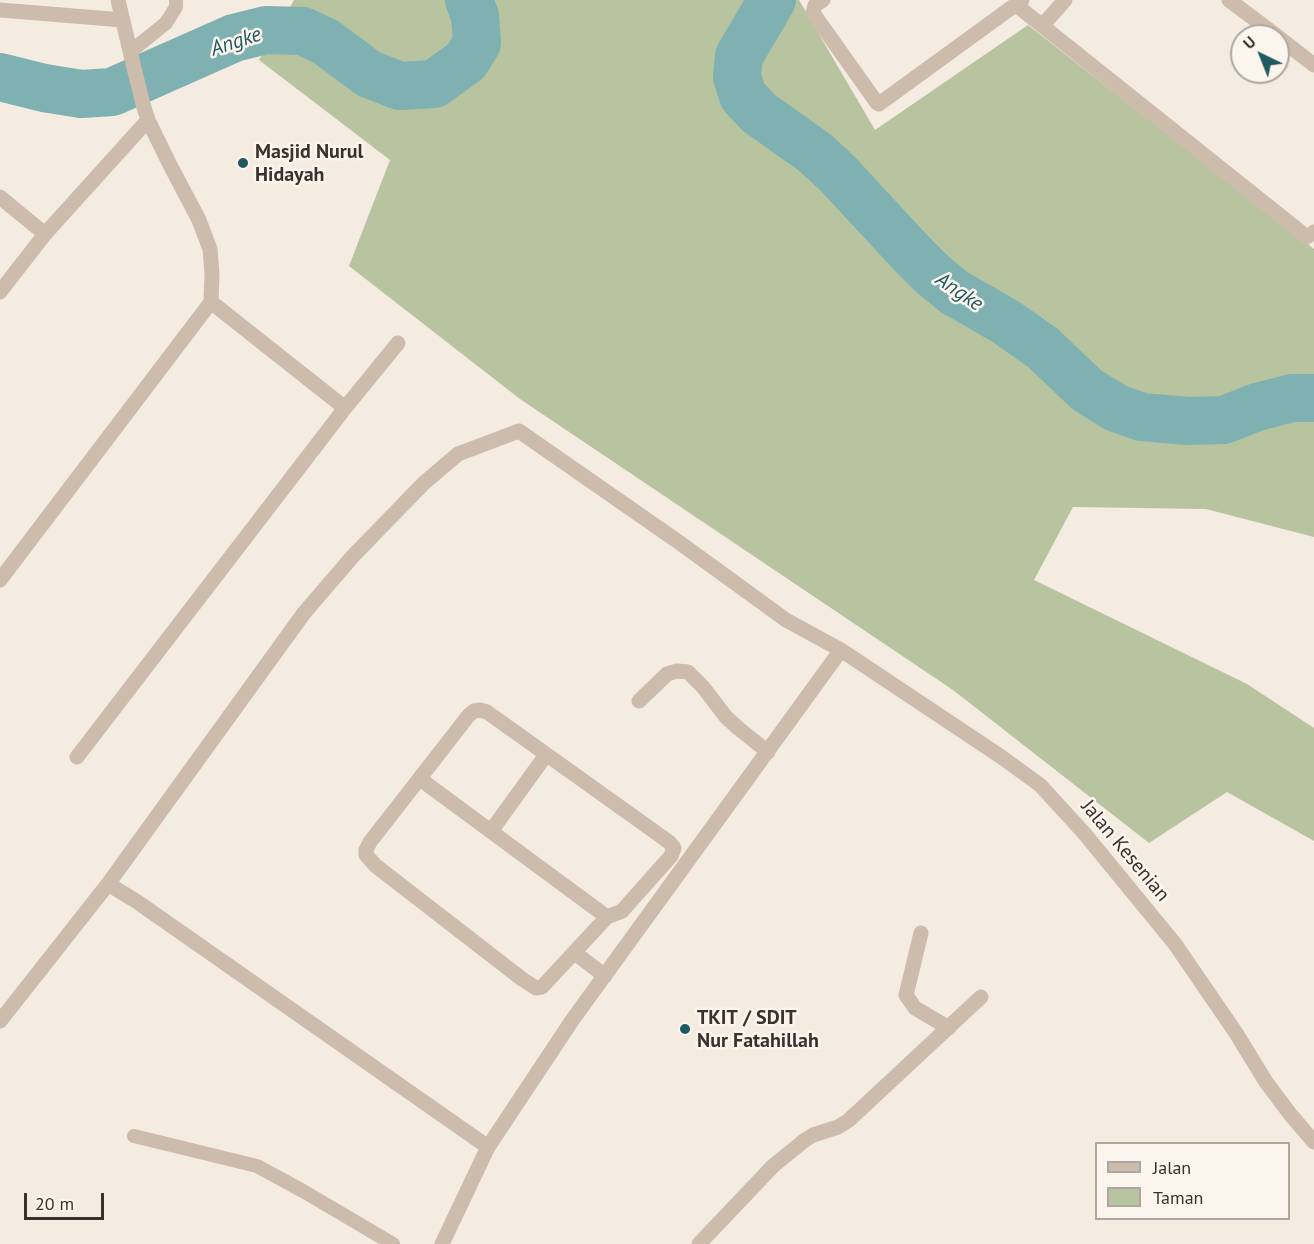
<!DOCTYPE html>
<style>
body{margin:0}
#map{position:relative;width:1314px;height:1244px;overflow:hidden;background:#f4ebe1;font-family:"PT Sans",sans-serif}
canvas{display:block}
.legend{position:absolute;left:1095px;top:1142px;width:195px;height:78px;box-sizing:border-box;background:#fbf5ee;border:2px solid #aea6a0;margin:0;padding:8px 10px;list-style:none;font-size:18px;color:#3b302b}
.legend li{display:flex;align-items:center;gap:12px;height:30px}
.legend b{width:30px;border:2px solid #aea6a0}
.north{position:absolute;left:1230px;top:24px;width:60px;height:60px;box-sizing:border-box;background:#fbf5ee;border:2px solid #aea6a0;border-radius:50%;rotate:317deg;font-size:16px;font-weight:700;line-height:24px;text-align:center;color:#3b302b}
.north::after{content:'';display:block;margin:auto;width:21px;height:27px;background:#1f5a5e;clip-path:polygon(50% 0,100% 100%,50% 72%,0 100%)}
.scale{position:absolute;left:24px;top:1193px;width:80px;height:27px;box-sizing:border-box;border:3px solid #3b302b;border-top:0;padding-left:8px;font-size:18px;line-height:21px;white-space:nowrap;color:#3b302b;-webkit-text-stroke:4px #fbf5ee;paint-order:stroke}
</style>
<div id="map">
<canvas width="1314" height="1244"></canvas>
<ul class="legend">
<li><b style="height:8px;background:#cdbbac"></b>Jalan</li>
<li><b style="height:16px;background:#b8c4a0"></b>Taman</li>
</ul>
<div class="north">U</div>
<div class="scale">20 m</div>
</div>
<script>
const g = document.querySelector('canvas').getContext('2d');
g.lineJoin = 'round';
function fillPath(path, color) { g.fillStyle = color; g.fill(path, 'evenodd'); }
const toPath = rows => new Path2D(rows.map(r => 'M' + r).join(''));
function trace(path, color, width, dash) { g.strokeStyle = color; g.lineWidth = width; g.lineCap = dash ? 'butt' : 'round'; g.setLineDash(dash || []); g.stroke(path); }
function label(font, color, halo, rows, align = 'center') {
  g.font = font + ' "PT Sans",sans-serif'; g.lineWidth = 5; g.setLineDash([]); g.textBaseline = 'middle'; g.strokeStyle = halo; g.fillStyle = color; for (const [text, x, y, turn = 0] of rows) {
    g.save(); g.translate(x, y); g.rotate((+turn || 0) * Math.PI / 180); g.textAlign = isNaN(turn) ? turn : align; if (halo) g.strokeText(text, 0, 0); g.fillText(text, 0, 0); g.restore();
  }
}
fillPath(toPath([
 [294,0,799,0,875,130,1028,25,1314,249,1314,537,1206,509,1073,507,1034,580,1247,684,1314,728,1314,841,1227,792,1149,843,953,690,520,399,349,266,390,160,259,60]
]), '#b8c4a0');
trace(toPath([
 [772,0,739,56,737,77,743,96,759,113,814,152,837,173,912,254,932,274,954,292,1006,322,1043,348,1087,390,1116,408,1142,417,1188,421,1224,420,1257,407,1292,398,1314,398],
 [0,77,44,88,81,94,112,92,234,38,266,30,303,31,326,42,369,74,400,86,434,84,466,61,477,43,475,16,469,0]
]), '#7fb0b2', 48);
trace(toPath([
 [130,52,166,23,176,7,176,0],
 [134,1136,257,1166,303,1191,393,1244]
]), '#cdbbac', 14);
trace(toPath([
 [823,0,815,5,813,13,877,103,879,104,1022,0],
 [1229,0,1277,36],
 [1016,5,1307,237,1314,232],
 [0,10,123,20],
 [1042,26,1065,0],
 [1278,37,1314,65],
 [0,197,45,234],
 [0,292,45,234,148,120],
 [211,302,345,408],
 [0,580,211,302,212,274,210,249,199,220,169,163,148,120,143,104,134,68,118,0],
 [639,701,667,674,677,671,688,672,703,687,726,717,738,728,768,752],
 [480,710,487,712,662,837,670,843,674,848,671,856,622,911,607,917,542,987,536,988,522,979,376,866,366,855,366,850,370,842,469,715,474,711,480,710],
 [77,757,345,408,398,343],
 [420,779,607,917],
 [491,831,546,755],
 [108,884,304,613,353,556,424,483,458,454,519,431,680,543,786,620,841,650,1000,756,1040,785,1084,833,1175,944,1236,1033,1266,1082,1290,1114,1314,1142],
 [921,933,906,995,915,1008,949,1028],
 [575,953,605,976],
 [0,1021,108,884,136,901,488,1147],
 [442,1244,488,1147,573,1019,841,650],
 [699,1244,773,1166,805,1140,813,1135,838,1127,849,1120,981,997]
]), '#cdbbac', 15);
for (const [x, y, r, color] of [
 [243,163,6,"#1f5a5e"],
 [685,1029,6,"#1f5a5e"]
]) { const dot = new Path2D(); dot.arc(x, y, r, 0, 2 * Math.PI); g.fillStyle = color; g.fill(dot); trace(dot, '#fbf5ee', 2); }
label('bold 20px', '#3b302b', '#fbf5ee', [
 ["Masjid Nurul",255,152],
 ["Hidayah",255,175],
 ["TKIT / SDIT",697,1018],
 ["Nur Fatahillah",697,1041]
], 'left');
label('20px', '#3b302b', '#fbf5ee', [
 ["Jalan Kesenian",1125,851,50]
]);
label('italic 21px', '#1f5a5e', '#fbf5ee', [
 ["Angke",236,42,-18],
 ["Angke",959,292,34]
]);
</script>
